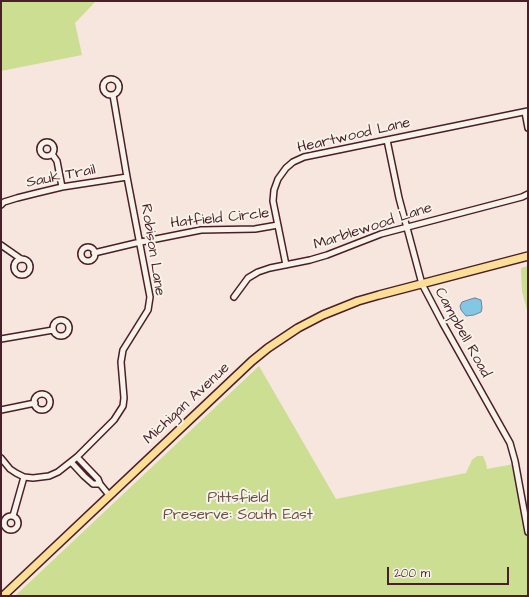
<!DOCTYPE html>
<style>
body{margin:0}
#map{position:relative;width:529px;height:597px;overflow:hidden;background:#f6e6dd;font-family:"Architects Daughter",sans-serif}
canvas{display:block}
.frame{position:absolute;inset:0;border:2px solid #4a1f2b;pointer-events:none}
.scale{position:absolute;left:387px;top:567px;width:122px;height:18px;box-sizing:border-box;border:2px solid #4a1f2b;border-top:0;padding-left:5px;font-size:12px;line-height:14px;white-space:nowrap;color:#4a1f2b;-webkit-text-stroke:3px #f7f3e8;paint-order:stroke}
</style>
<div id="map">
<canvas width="529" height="597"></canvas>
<div class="frame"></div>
<div class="scale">200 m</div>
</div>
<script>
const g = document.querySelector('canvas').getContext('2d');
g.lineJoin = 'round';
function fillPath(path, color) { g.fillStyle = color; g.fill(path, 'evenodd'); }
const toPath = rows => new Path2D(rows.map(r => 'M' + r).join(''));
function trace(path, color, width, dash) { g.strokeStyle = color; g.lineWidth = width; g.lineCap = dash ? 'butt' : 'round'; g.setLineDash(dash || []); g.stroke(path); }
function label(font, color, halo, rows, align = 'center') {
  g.font = font + ' "Architects Daughter",sans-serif'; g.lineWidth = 4; g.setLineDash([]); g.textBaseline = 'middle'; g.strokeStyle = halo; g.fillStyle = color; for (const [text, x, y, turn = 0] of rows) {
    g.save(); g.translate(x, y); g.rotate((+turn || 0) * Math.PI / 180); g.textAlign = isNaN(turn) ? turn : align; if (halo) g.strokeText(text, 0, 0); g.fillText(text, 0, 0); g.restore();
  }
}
fillPath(toPath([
 [1,1,96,1,75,23,82,55,1,71],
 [528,266,528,314,522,291,521,268],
 [259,366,336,499,466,473,472,460,477,456,483,456,486,463,487,469,514,464,528,543,528,596,15,596]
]), '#cbde92');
const water = toPath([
 [475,298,481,300,482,308,481,312,474,315,466,316,461,310,460,306,462,302,471,299,475,298]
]);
fillPath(water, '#83c7e4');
trace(water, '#6c849a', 1);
const minor = toPath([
 '103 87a8 8 0 1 1 16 0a8 8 0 1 1-16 0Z',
 [525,112,528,128],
 [387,140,399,198,422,284,442,322,510,443,515,461,528,532],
 '40 149a7 7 0 1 1 14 0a7 7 0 1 1-14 0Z',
 [52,154,57,161,62,187],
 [1,205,4,202,17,198,37,193,62,187,127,177],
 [1,245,21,259],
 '81 254a7 7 0 1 1 14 0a7 7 0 1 1-14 0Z',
 [94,253,136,243,201,230,255,229,278,225],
 '14 267a8 8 0 1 1 16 0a8 8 0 1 1-16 0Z',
 [286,265,273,201,274,190,278,179,286,168,293,162,304,157,528,111],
 [234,297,248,278,258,272,270,268,310,260,327,255,381,234,522,197,528,194],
 '53 328a8 8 0 1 1 16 0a8 8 0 1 1-16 0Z',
 [1,339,53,330],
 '34 402a8 8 0 1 1 16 0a8 8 0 1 1-16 0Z',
 [1,410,35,403],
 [77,457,98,479,100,484,109,495],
 [1,458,10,469,16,473,24,477,33,478,49,476,58,472,77,457,114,420,123,406,124,398,121,362,123,350,148,310,150,297,127,177,113,95],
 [71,462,84,476,93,484,100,484],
 [13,516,24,477],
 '4 523a7 7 0 1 1 14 0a7 7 0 1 1-14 0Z'
]);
const highway = toPath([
 [3,596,252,361,268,348,298,328,323,315,358,301,379,295,528,256]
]);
trace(minor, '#4a1f2b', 8);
trace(highway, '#4a1f2b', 10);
trace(minor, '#f7f3e8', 5);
trace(highway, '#fbdf96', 7);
label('15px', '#4a1f2b', '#f7f3e8', [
 ["Heartwood Lane",354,136,-13],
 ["Sauk Trail",61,177,-11],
 ["Hatfield Circle",220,219,-6],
 ["Marblewood Lane",373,227,-18],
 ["Robison Lane",152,250,81],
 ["Campbell Road",462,333,61],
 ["Michigan Avenue",187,404,-43]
]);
label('15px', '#6a4f45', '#f7f3e8', [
 ["Pittsfield",238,499],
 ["Preserve: South East",238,516]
]);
</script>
